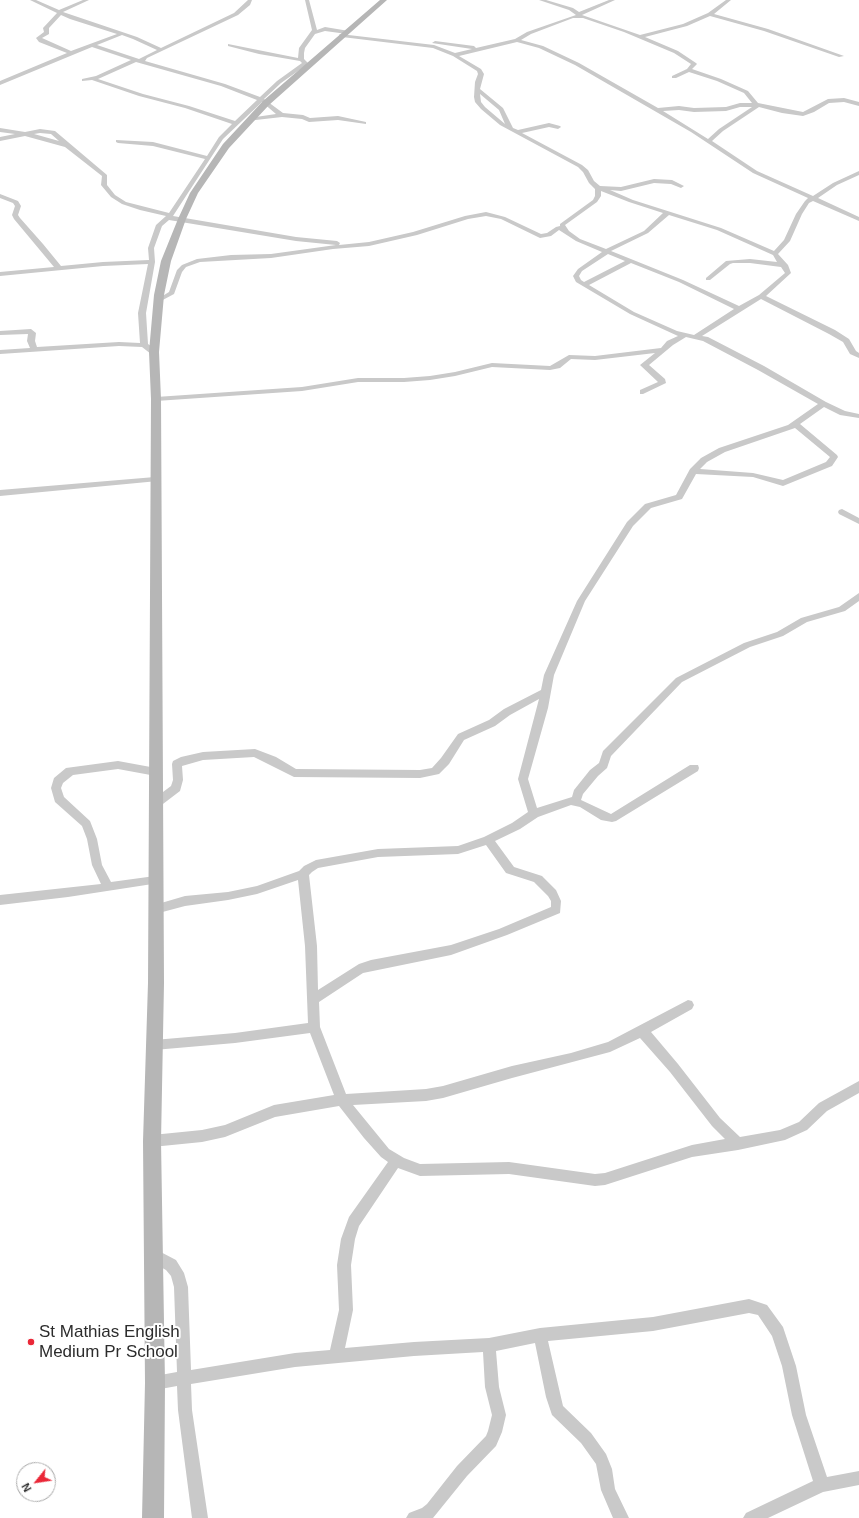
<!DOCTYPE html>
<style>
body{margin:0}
#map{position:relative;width:859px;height:1518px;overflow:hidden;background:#fff;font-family:Arial,sans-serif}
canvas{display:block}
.north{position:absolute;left:16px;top:1462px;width:40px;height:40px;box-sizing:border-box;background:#fff;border:1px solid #ababab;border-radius:50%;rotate:240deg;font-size:11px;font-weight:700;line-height:16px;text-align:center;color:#2c2c2c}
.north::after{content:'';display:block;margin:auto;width:14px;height:18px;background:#ea2737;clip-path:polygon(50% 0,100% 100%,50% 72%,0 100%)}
</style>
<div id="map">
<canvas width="859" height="1518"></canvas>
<div class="north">N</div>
</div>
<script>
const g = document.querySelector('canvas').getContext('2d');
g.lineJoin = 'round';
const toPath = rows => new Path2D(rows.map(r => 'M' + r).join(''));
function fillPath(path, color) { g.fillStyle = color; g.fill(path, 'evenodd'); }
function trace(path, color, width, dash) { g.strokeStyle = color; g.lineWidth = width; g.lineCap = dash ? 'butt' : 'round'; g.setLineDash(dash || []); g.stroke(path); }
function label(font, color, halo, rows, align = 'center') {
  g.font = font + ' Arial,sans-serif'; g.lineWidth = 4; g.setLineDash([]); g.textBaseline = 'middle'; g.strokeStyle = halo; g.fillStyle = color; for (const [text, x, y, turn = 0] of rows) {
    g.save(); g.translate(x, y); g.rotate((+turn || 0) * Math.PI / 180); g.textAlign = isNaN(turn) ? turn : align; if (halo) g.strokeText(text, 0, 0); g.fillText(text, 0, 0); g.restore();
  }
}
fillPath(toPath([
 [30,0,36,0,59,10,83,0,89,0,63,12,137,37,161,48,234,13,248,0,252,0,250,5,238,15,147,58,145,61,225,84,260,97,277,81,302,63,300,61,259,54,228,46,228,44,298,58,299,48,312,30,305,0,309,0,317,30,325,27,349,31,350,32,347,34,325,31,315,34,305,48,304,53,304,59,310,65,310,67,305,66,281,83,264,99,283,113,303,115,310,118,338,116,366,122,366,124,338,120,309,122,302,119,282,117,247,121,247,119,249,118,276,114,262,102,223,139,173,216,296,237,337,241,340,243,339,245,369,242,413,232,465,216,486,212,505,217,541,234,547,233,556,227,560,226,560,224,593,200,595,196,595,189,589,183,583,172,578,167,500,125,481,109,475,102,474,97,475,82,478,74,477,71,453,56,433,48,342,37,339,35,340,34,434,45,455,53,472,49,432,43,435,41,474,46,476,48,515,39,527,32,576,15,569,10,539,0,546,0,573,8,579,12,609,0,615,0,582,15,640,35,683,24,708,13,726,0,731,0,714,14,768,29,844,56,839,57,764,31,710,16,687,26,645,37,678,51,696,63,697,64,692,69,721,79,748,91,758,103,803,112,828,99,844,98,859,102,859,106,844,102,829,103,814,112,803,116,782,113,759,107,723,131,712,141,757,171,813,196,833,183,859,171,859,175,837,185,818,198,859,217,859,221,813,201,809,203,802,214,790,241,778,254,788,265,791,273,766,296,835,330,849,339,856,351,859,353,859,358,850,354,843,342,829,334,761,299,702,336,708,337,764,366,826,402,845,411,859,414,859,418,840,415,824,407,800,424,837,455,838,457,832,466,783,486,753,477,696,474,682,499,651,508,633,526,585,601,554,675,548,708,528,779,537,808,572,797,574,790,590,770,599,763,603,751,676,678,744,643,777,632,801,618,839,607,859,593,859,601,845,611,807,622,783,636,750,647,682,682,611,756,607,768,598,776,583,794,581,800,611,814,690,765,698,765,699,768,698,771,616,821,612,822,601,820,580,807,571,805,538,817,520,829,495,841,514,867,542,876,556,890,561,901,560,913,507,935,451,955,363,973,319,1002,320,1027,346,1094,426,1089,443,1086,512,1066,571,1053,608,1042,688,1000,692,1001,694,1005,692,1009,651,1032,678,1064,720,1118,740,1137,780,1130,799,1122,819,1103,859,1081,859,1093,827,1111,807,1130,785,1140,738,1150,692,1157,605,1185,595,1186,509,1174,420,1176,398,1168,359,1226,355,1239,351,1265,353,1310,345,1348,414,1342,489,1338,540,1328,653,1317,749,1299,767,1305,783,1327,796,1366,806,1415,827,1477,859,1471,859,1485,823,1492,768,1518,743,1518,746,1513,813,1481,792,1415,782,1366,772,1336,758,1315,749,1313,653,1331,548,1341,563,1406,591,1433,606,1454,612,1469,615,1489,629,1518,613,1518,601,1490,596,1464,581,1443,552,1415,546,1397,535,1343,496,1351,499,1387,506,1415,502,1432,496,1446,467,1476,433,1518,406,1518,409,1513,422,1508,427,1504,457,1466,486,1436,488,1431,492,1415,485,1387,483,1352,414,1356,295,1367,191,1384,192,1410,208,1518,192,1518,178,1410,177,1386,155,1390,150,1388,148,1383,150,1378,155,1376,177,1372,174,1287,171,1276,166,1270,148,1260,146,1255,148,1250,153,1248,176,1260,184,1273,188,1287,191,1370,295,1353,330,1350,339,1310,337,1265,341,1239,349,1217,388,1162,381,1157,364,1138,339,1106,275,1117,225,1137,202,1142,152,1147,148,1145,146,1141,148,1137,152,1135,202,1130,225,1125,274,1105,334,1095,310,1033,235,1043,154,1050,150,1049,148,1045,150,1041,154,1040,235,1033,308,1023,305,946,298,880,257,894,228,900,185,906,155,914,151,912,149,909,151,906,185,896,228,892,257,886,299,871,304,866,316,860,378,849,458,846,484,837,512,823,528,812,518,779,539,699,510,715,495,726,464,740,449,764,439,774,420,778,294,777,254,757,203,760,182,766,183,780,180,791,159,807,151,807,150,804,151,801,171,786,173,780,172,764,173,761,181,757,203,752,255,749,276,757,296,769,420,770,432,768,441,758,458,734,489,720,504,709,541,690,544,675,577,601,627,522,645,504,676,495,690,469,701,458,719,448,788,425,818,404,758,370,703,341,686,337,673,345,649,365,665,379,666,383,643,394,640,394,640,390,658,382,640,365,655,353,595,360,571,359,560,368,550,370,492,367,455,376,430,380,404,382,358,382,302,391,156,401,152,399,156,397,302,387,358,378,404,378,430,376,455,372,492,363,550,366,569,355,595,356,661,348,667,341,678,336,630,314,576,282,573,276,578,269,602,252,576,241,559,230,551,236,540,238,501,219,486,216,468,219,417,235,369,246,333,249,271,258,200,262,186,267,182,272,174,294,159,302,156,300,169,292,177,270,182,265,197,259,231,255,271,254,336,245,296,241,169,220,162,226,154,248,155,262,146,313,148,344,157,350,157,354,151,354,142,347,119,346,0,354,0,350,30,348,27,341,28,334,0,335,0,331,31,329,36,333,35,341,37,347,119,342,140,343,138,313,148,264,103,266,0,276,0,272,54,267,14,219,12,215,15,206,13,203,0,198,0,194,18,201,21,206,18,215,20,218,43,244,61,266,103,262,149,260,148,248,156,225,166,216,140,210,122,204,111,197,101,185,102,176,65,147,25,136,0,141,0,137,15,134,0,132,0,128,25,132,40,129,55,131,107,175,107,185,115,195,126,202,169,213,205,159,153,146,118,143,116,142,116,140,153,142,207,156,219,137,232,124,185,108,139,96,92,80,82,81,82,79,96,76,131,60,92,47,0,85,0,81,67,53,39,42,36,38,44,32,43,28,57,13,30,0],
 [61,15,70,19,117,34,71,51,42,38,49,34,49,28,61,15],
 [573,18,583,18,624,32,674,53,691,64,687,69,672,76,672,78,676,78,689,72,717,81,744,93,752,103,740,103,726,107,694,108,679,106,658,108,579,63,543,46,521,40,531,34,573,18],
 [122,35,133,39,157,50,139,59,97,45,122,35],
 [517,42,539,48,575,65,691,132,753,173,808,198,805,201,796,214,784,240,774,251,721,228,633,200,610,190,621,191,654,183,671,184,681,188,684,186,672,180,654,179,621,187,600,186,594,181,588,170,582,165,522,133,549,127,558,129,561,127,560,126,549,123,518,130,513,128,503,108,480,89,484,74,481,69,459,56,517,42],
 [136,62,221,86,257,100,235,121,189,106,143,94,98,79,136,62],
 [480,94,499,110,505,124,485,107,481,102,480,94],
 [740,107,752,107,719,129,708,139,663,111,679,110,694,112,726,111,740,107],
 [40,133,51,134,59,141,34,134,40,133],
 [601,191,629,202,663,213,644,231,606,249,580,239,569,231,565,225,597,202,601,196,601,191],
 [669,215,717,230,773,255,777,262,750,259,726,261,706,278,706,280,710,280,730,264,733,263,750,263,781,267,785,273,759,295,739,306,683,280,611,251,648,233,669,215],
 [608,254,625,261,584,282,581,280,579,276,582,271,608,254],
 [631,263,679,282,734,309,694,335,677,331,634,312,589,285,631,263],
 [795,428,830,457,826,462,783,480,753,473,700,469,707,462,725,452,795,428],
 [486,845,506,873,534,882,548,896,551,901,551,907,499,929,451,945,371,960,359,964,318,990,317,946,309,875,312,872,318,868,378,857,458,854,486,845],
 [640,1038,670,1072,712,1126,725,1139,692,1145,605,1173,595,1174,509,1162,420,1164,404,1158,389,1149,353,1105,426,1101,443,1098,512,1078,610,1052,640,1038],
 [155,477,159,479,158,481,0,496,0,490,155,477],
 [842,509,859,518,859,524,839,514,838,512,839,510,842,509],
 [118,761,156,768,160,769,161,772,160,775,156,776,118,769,73,775,63,783,61,788,64,797,90,821,97,839,102,865,111,882,155,876,159,877,160,880,159,883,68,897,0,905,0,895,101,884,92,865,87,839,82,826,55,802,51,788,54,778,66,768,118,761]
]), '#c9c9c9');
fillPath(toPath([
 [380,0,387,0,269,105,229,148,198,193,186,219,171,261,164,295,159,352,161,399,164,983,161,1141,165,1383,164,1518,142,1518,145,1383,143,1141,148,983,151,399,149,352,154,295,161,261,178,219,190,193,223,144,263,101,380,0]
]), '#b6b6b6');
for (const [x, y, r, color] of [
 [31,1342,4,"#ea2737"]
]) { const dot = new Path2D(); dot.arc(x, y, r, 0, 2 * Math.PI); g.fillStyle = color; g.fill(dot); trace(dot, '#fff', 1.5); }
label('17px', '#2c2c2c', '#fff', [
 ["St Mathias English",39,1332],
 ["Medium Pr School",39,1352]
], 'left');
</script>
